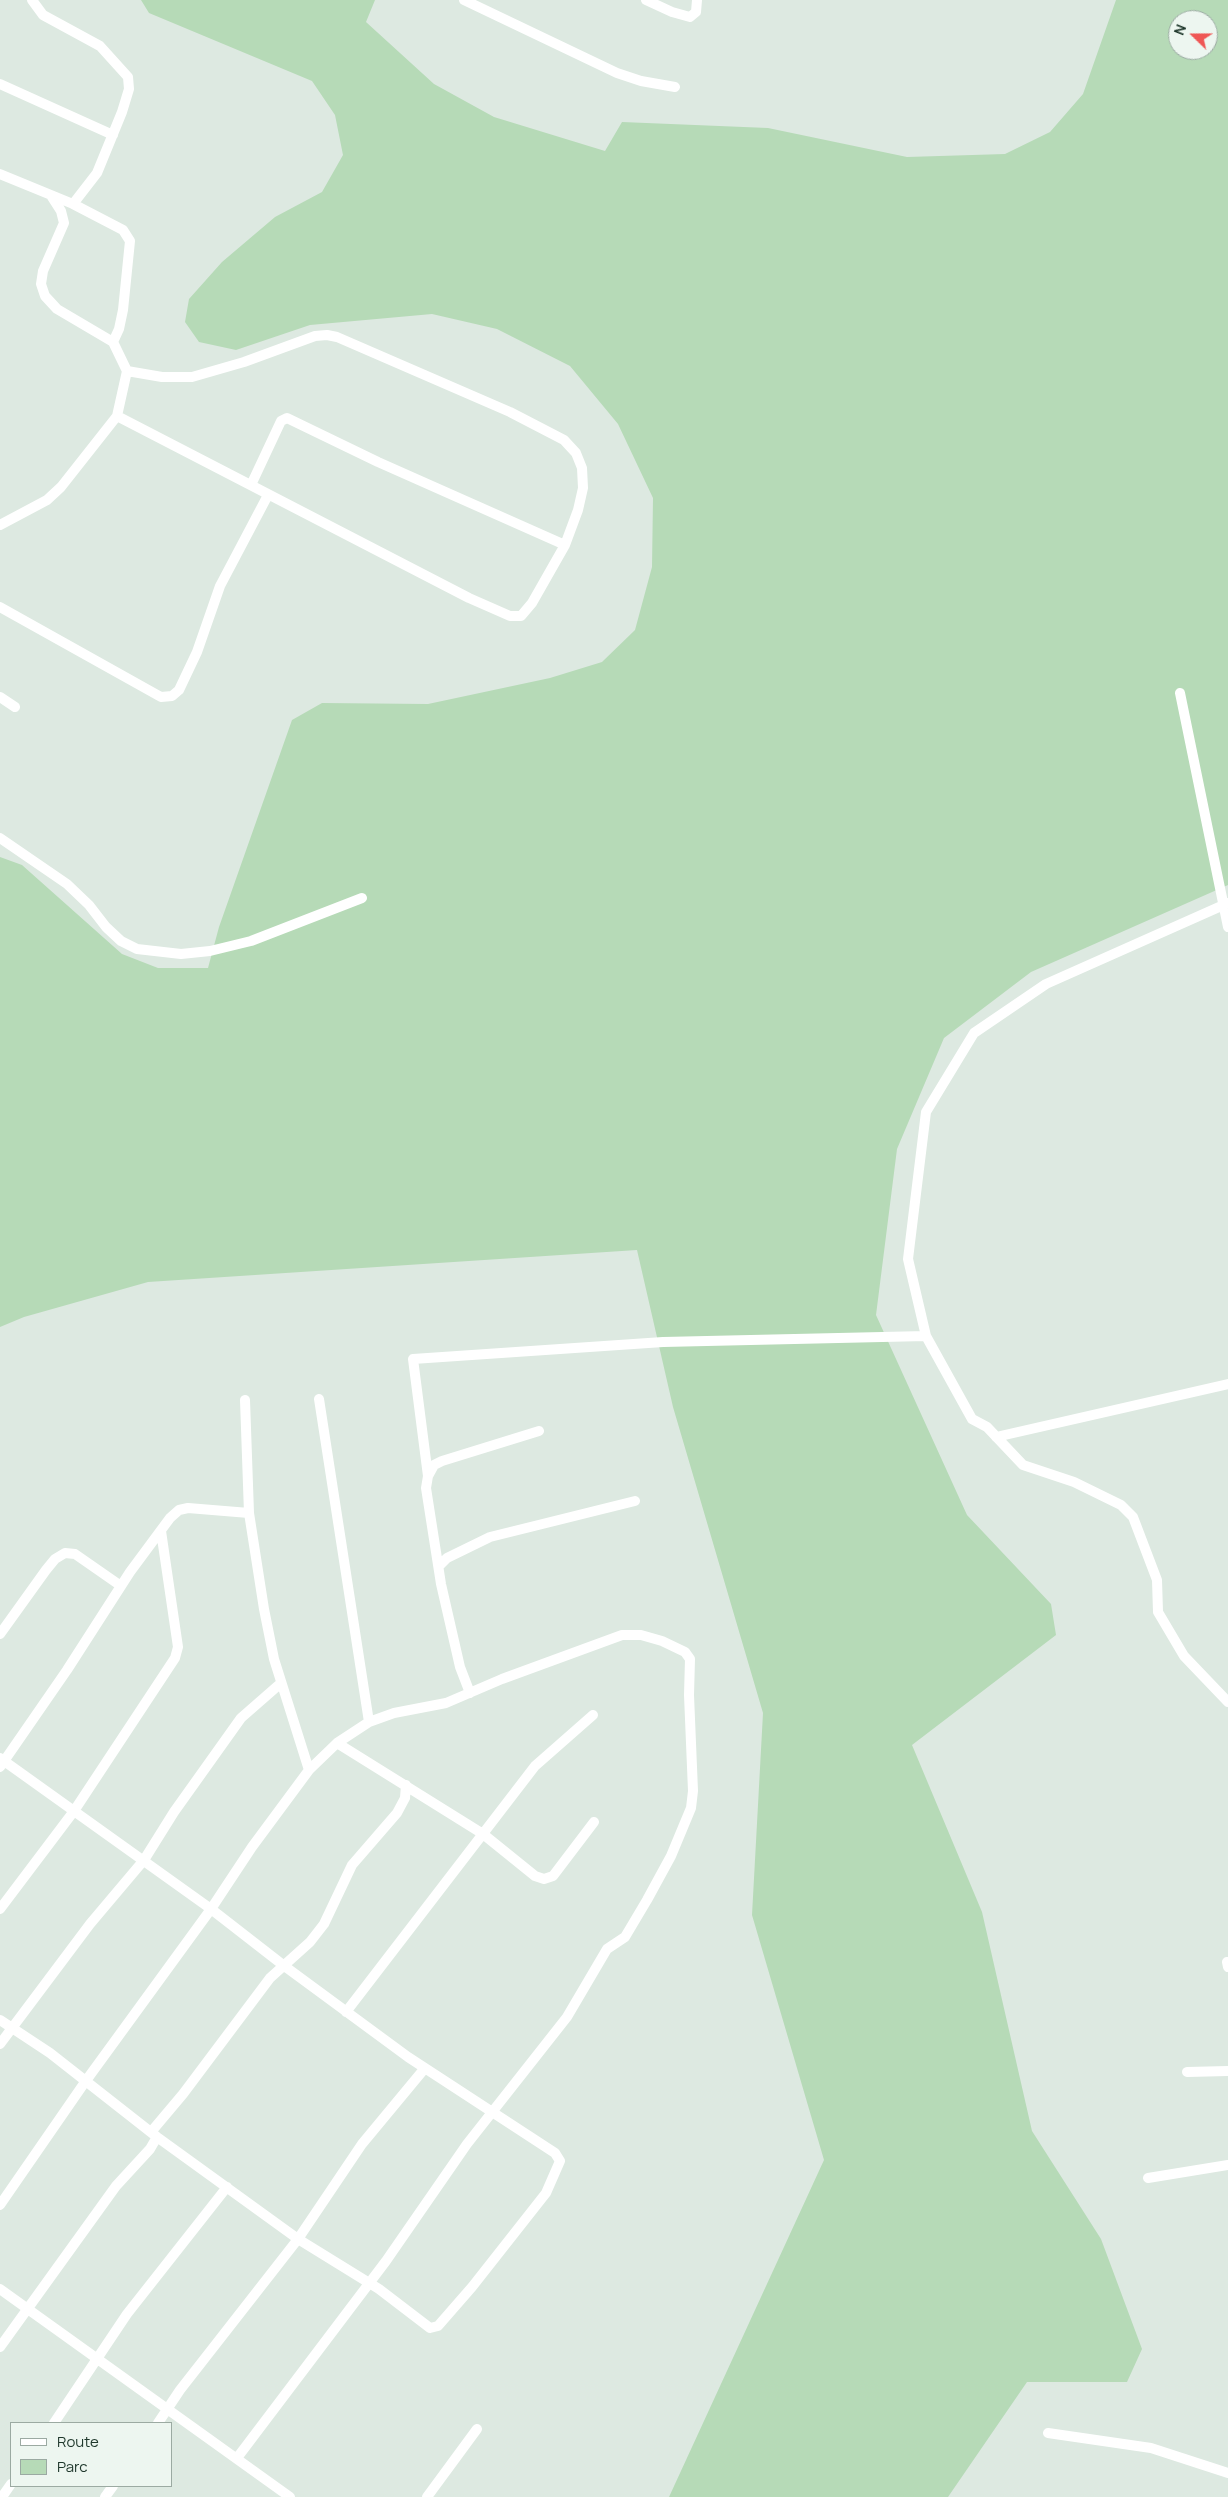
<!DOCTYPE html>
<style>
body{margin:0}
#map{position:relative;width:1228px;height:2497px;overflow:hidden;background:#dde9e1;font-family:Manrope,sans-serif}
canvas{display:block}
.legend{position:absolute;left:10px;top:2422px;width:162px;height:65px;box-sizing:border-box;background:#edf6f0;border:1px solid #9baaa2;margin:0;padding:6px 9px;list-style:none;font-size:15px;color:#1f382c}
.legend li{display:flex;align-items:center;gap:10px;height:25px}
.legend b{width:25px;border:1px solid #9baaa2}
.north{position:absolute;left:1168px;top:10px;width:50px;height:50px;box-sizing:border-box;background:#edf6f0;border:1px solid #9baaa2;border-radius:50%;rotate:292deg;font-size:14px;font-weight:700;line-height:20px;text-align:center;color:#1f382c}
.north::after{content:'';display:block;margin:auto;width:18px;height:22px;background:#ef5755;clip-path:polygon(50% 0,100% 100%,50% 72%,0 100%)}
</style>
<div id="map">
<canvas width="1228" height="2497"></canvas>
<ul class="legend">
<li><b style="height:6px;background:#fff"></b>Route</li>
<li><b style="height:14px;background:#b6dab7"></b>Parc</li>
</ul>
<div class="north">N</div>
</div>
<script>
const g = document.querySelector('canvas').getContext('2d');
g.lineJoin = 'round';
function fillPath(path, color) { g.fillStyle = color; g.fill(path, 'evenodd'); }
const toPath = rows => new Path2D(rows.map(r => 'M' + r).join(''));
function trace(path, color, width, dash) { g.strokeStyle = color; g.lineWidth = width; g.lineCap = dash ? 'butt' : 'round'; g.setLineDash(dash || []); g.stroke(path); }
fillPath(toPath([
 [141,0,375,0,366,22,434,84,494,117,605,151,622,122,768,128,907,157,1005,154,1050,132,1083,94,1116,0,1228,0,1228,885,1031,972,944,1038,897,1149,876,1315,967,1515,1051,1604,1056,1635,912,1745,982,1912,1032,2131,1101,2239,1142,2349,1127,2382,1027,2382,948,2497,669,2497,824,2160,752,1915,763,1713,673,1407,637,1250,148,1282,24,1317,0,1327,0,857,22,865,122,954,158,968,208,968,219,927,292,720,322,703,428,704,550,678,602,662,635,630,652,567,653,498,618,424,570,366,497,329,432,314,310,325,236,350,199,342,185,322,189,299,222,262,275,217,322,192,343,155,335,115,312,81,149,13],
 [1178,20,1208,20,1208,50,1178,50]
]), '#b6dab7');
trace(toPath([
 [464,0,617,73,641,81,675,87],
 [646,0,672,12,690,17,696,12,697,0],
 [0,84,113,135],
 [0,174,73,204],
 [52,197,61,211,64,223,43,271,41,284,45,296,57,309,113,342],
 [117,416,469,598,510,616,521,616,532,603,565,545,578,510,583,488,582,468,576,453,564,440,510,412,337,337,327,335,315,336,244,362,192,377,162,377,127,371],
 [251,485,281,421,287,418,378,462,565,545],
 [0,525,47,500,61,487,117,416,127,371,113,342,119,329,123,310,130,241,123,230,73,204,97,173,122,112,129,89,128,77,100,46,43,15,32,0],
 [0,607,161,697,172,696,179,690,197,652,220,586,268,495],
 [1180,693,1228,927],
 [0,697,15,707],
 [0,838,67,884,89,905,106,927,121,941,137,949,181,954,210,951,251,941,362,898],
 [926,1336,908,1259,926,1112,974,1033,1046,984,1228,903],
 [319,1399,369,1722],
 [245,1400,249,1513,264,1609,274,1659,309,1770],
 [996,1437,1228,1384],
 [428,1476,434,1465,442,1461,539,1431],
 [439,1566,447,1558,490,1537,635,1501],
 [0,1634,46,1570,55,1559,65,1553,75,1554,121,1586],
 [470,1693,460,1667,441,1584,426,1488,428,1476,413,1359,663,1342,926,1336,972,1419,987,1427,1023,1465,1074,1482,1121,1505,1133,1517,1157,1580,1158,1612,1184,1656,1228,1702],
 [337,1743,483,1834,535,1876,544,1879,553,1876,594,1822],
 [0,1758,211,1909,283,1965,408,2057,555,2153,560,2161,546,2193,472,2287,438,2326,430,2328,379,2289,298,2239,157,2137,50,2053,0,2020],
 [0,1767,67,1670,130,1572,170,1518,179,1510,188,1508,249,1513],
 [0,1909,74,1811,175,1658,178,1647,161,1531],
 [1227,1962,1228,1967],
 [346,2012,535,1766,593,1715],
 [0,2044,90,1924,144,1860,174,1812,241,1718,281,1683],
 [1187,2072,1228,2071],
 [151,2132,183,2094,270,1978,310,1942,324,1924,352,1865,397,1813,405,1798,406,1785],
 [1148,2178,1228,2165],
 [0,2205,85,2082,211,1909,252,1847,309,1770,337,1743,369,1722,394,1713,446,1703,502,1679,622,1635,641,1635,662,1641,685,1652,690,1659,689,1695,693,1791,691,1808,671,1856,647,1900,625,1937,607,1949,567,2017,467,2144,386,2261,237,2458],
 [0,2289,290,2497],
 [0,2347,116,2186,150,2149,157,2137],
 [54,2423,127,2314,227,2187],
 [158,2423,180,2390,298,2239,362,2144,425,2068],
 [1048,2433,1151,2448,1228,2473],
 [2,2497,11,2484],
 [105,2497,113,2486],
 [427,2497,477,2429]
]), '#fff', 10);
</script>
